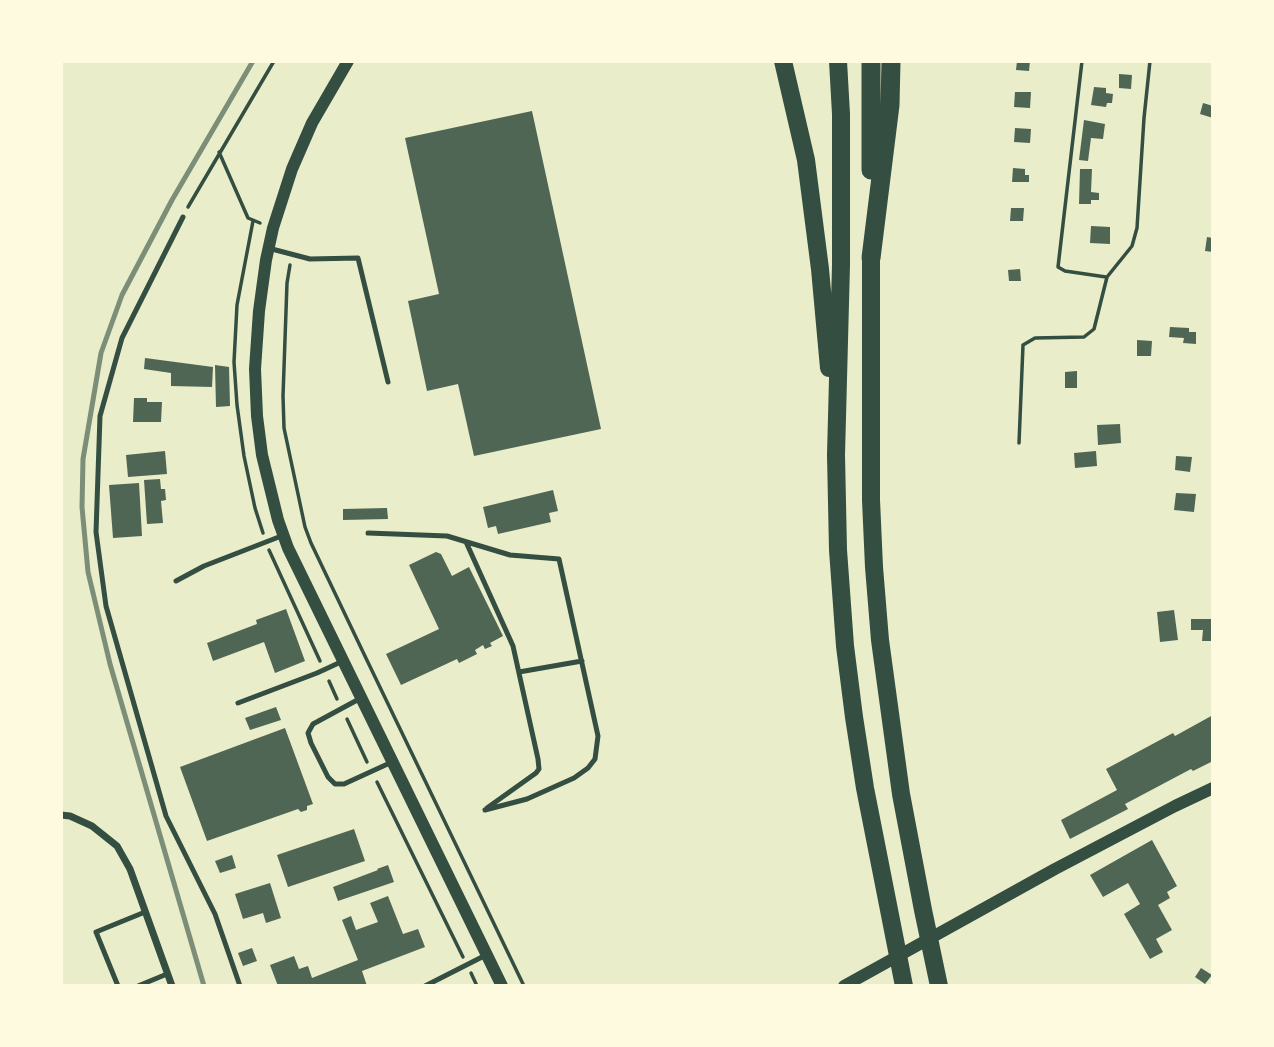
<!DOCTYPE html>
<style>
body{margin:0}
#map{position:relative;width:1274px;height:1047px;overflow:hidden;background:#e9edc9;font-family:Manrope,sans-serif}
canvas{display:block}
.frame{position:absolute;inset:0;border:63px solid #fefae0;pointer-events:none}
</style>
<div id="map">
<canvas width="1274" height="1047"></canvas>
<div class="frame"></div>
</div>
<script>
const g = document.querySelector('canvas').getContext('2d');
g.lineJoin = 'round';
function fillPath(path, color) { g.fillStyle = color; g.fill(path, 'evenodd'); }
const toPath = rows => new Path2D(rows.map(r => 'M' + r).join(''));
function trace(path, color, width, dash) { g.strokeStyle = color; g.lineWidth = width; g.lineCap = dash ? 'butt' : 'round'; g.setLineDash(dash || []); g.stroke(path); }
fillPath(toPath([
 [1017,61,1030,61,1029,71,1016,70],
 [1119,74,1132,75,1131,89,1119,88],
 [1094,87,1106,88,1106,93,1113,94,1112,103,1107,103,1106,107,1091,105],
 [1015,92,1031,92,1030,108,1014,107],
 [1203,103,1213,106,1213,118,1200,114],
 [532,111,601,429,474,456,458,384,427,391,408,301,439,294,405,138],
 [1084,120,1105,124,1103,139,1091,138,1088,161,1079,160],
 [1015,128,1031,129,1030,143,1014,142],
 [1013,168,1025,169,1025,175,1029,175,1029,182,1012,182],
 [1080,169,1092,169,1091,192,1099,193,1099,200,1091,200,1091,204,1079,204],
 [1011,208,1024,208,1023,221,1010,221],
 [1091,226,1110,227,1110,244,1090,243],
 [1207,237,1213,238,1213,252,1205,251],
 [1020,269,1021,281,1009,281,1008,270],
 [1170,327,1189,328,1189,332,1196,332,1196,344,1183,343,1184,338,1169,337],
 [1137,340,1152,341,1151,356,1137,356],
 [145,358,213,367,212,387,171,386,171,373,144,369],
 [215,365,229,367,230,406,216,407],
 [1077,371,1077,388,1065,388,1065,372],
 [134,398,147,398,147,402,162,402,161,422,133,422],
 [1120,424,1121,443,1098,445,1097,425],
 [165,451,167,474,128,477,126,455],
 [1096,451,1097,466,1075,468,1074,453],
 [1176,456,1192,457,1190,472,1175,470],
 [160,479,161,489,165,489,166,500,161,501,163,523,147,524,144,480],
 [139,483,142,536,113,538,109,485],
 [553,490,558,511,549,513,551,522,498,534,496,526,488,528,483,507],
 [1176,493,1196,494,1194,512,1174,510],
 [387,508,388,519,343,520,343,509],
 [436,552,441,554,452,576,469,567,503,636,490,643,492,646,485,649,483,645,475,650,477,654,459,663,457,659,401,685,386,654,439,629,409,565],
 [286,609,305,661,275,673,264,642,213,661,207,643,257,624,256,620],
 [1174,610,1178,640,1160,642,1157,612],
 [1191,619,1213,619,1213,641,1202,641,1203,630,1191,630],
 [276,707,281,720,250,730,245,718],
 [1213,715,1213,761,1193,771,1191,769,1125,804,1128,809,1070,839,1061,820,1117,790,1106,769,1173,733,1175,736],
 [285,728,313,804,307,806,307,810,301,812,298,809,207,841,180,767],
 [354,829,365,861,288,887,277,855],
 [1152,840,1177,886,1167,892,1170,898,1158,905,1172,930,1156,939,1163,952,1150,959,1124,914,1140,904,1128,883,1103,897,1090,875],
 [232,855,236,868,220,873,215,861],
 [388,865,394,882,338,901,333,887,378,870,377,869],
 [270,883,281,918,266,923,263,913,243,919,235,894],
 [388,896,403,934,418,929,425,947,362,971,367,986,278,986,270,965,294,956,299,969,308,966,312,978,358,960,342,920,351,916,356,930,378,922,370,903],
 [252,948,257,961,243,966,238,953],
 [1201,968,1212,975,1205,984,1195,977]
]), '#4f6655');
trace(toPath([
 [1082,61,1058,267,1065,271,1106,277],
 [219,152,248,218,260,223],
 [188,207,274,61],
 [253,221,237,305,234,362,237,405,244,456,255,508,263,533],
 [290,265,287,283,283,396,284,428,305,527,311,543,363,652,524,986],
 [1019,443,1023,345,1035,338,1084,337,1094,329,1107,277,1132,246,1137,228,1144,118,1150,61],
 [269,550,320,661],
 [329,681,337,699],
 [347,719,367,762],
 [377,782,463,957],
 [471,973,477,986]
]), '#344e41', 3.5);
trace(toPath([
 [183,217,122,338,100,416,96,532,106,606,166,816,215,914,240,986],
 [268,248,310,259,358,258,388,382],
 [368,533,447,536,510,555,559,559,598,736,595,759,588,768,574,778,527,799,485,810],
 [466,542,513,646,538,759,539,769,536,773,487,808],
 [176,581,204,566,284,535],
 [519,672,582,661],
 [361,698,313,724,308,733,311,743,328,777,335,784,344,784,392,762],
 [238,703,317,673,343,661],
 [118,986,96,932,145,912],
 [138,986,167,974],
 [425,986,486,955]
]), '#344e41', 5);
trace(toPath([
 [61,815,70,816,92,826,117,846,130,869,172,986]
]), '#344e41', 7);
trace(toPath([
 [348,61,312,123,292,169,273,228,266,260,259,311,255,369,257,416,262,455,278,520,288,548,502,986],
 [844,986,1055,869,1175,806,1213,788]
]), '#344e41', 12);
trace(toPath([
 [783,61,806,160,820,269,829,368],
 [838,61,841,114,841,265,836,455,838,550,845,646,854,717,865,788,904,986],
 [871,258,871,500,874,567,880,640,901,794,923,910,939,986]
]), '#344e41', 18);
trace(toPath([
 [871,170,871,61],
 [871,258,890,105,891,61]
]), '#344e41', 19);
trace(toPath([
 [204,986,110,664,88,572,82,507,83,459,101,353,122,295,172,200,253,61]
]), '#7c8e77', 5);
</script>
